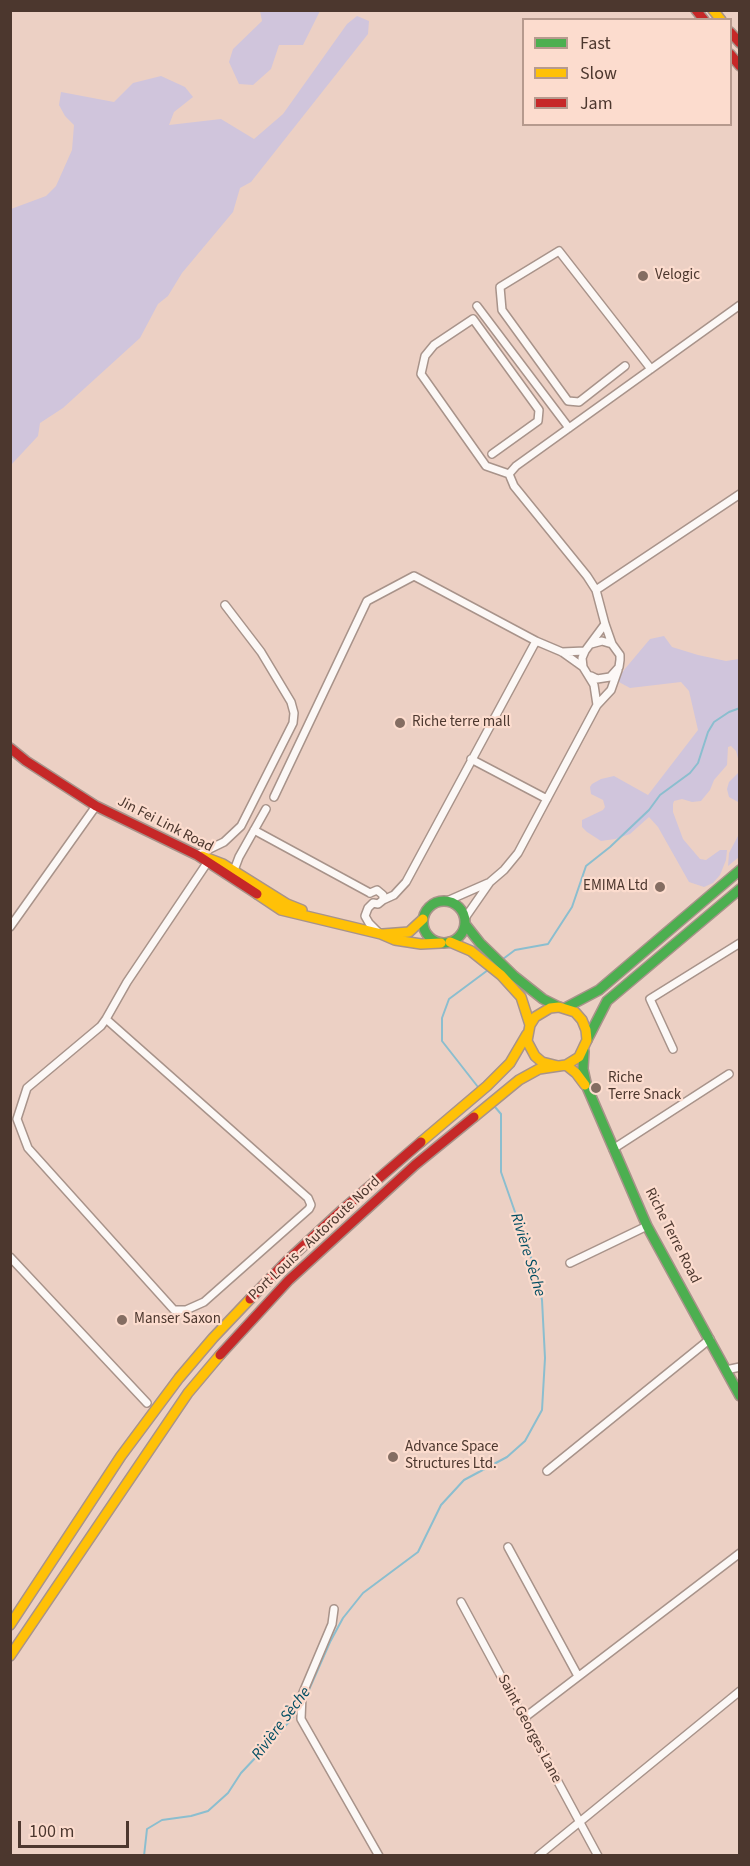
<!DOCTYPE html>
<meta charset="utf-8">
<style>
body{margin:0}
#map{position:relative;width:750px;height:1866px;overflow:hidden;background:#ecd0c4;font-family:"Source Sans 3",sans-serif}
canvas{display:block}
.frame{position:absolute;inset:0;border:12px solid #4c372e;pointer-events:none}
.legend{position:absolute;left:522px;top:18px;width:210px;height:108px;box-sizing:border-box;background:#fcdcce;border:2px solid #b69a8e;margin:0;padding:8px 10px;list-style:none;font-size:18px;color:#4c372e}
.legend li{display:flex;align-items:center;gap:12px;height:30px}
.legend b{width:30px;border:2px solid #b69a8e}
.scale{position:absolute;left:18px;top:1821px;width:111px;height:27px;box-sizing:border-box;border:3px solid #4c372e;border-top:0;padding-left:8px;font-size:18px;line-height:21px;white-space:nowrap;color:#4c372e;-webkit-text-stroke:4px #fcdcce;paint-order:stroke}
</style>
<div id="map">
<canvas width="750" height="1866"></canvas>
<div class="frame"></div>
<ul class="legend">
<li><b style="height:8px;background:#4caf50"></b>Fast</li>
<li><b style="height:8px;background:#ffc107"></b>Slow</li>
<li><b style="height:8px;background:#c62828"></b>Jam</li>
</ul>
<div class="scale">100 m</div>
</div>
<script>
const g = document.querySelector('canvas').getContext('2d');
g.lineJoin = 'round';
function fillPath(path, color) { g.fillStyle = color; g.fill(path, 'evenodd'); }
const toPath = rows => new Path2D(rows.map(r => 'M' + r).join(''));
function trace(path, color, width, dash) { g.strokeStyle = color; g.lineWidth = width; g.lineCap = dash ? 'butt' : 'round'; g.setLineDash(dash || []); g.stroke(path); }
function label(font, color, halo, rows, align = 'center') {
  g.font = font + ' "Source Sans 3",sans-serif'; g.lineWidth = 4.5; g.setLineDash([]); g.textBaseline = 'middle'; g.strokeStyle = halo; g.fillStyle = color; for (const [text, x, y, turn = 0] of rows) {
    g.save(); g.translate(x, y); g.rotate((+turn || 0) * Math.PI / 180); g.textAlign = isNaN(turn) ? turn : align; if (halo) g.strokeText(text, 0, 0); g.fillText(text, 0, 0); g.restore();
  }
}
fillPath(toPath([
 [260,11,320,11,303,45,279,45,271,69,253,85,239,84,229,62,233,49,262,21],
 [357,16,369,21,368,34,251,182,240,188,233,212,182,273,168,296,158,304,140,338,63,408,40,423,38,436,11,465,11,209,46,196,56,186,72,150,74,125,65,116,59,105,61,92,114,102,133,83,161,76,185,87,193,97,174,112,169,125,221,119,254,139,283,114,347,24],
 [664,636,672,647,698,655,726,661,739,659,739,762,736,751,731,746,728,747,727,765,714,780,710,790,701,801,692,802,682,799,674,801,673,804,673,812,683,839,700,859,706,860,720,850,727,850,726,860,720,875,713,883,704,887,689,882,658,827,649,817,630,834,615,839,601,841,587,832,582,827,582,820,603,810,605,807,603,800,591,794,590,787,592,784,601,779,614,776,648,795,698,730,689,691,681,682,630,688,617,681,624,670,650,639],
 [739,772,740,802,738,802,729,797,727,789,729,782],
 [739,834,739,857,728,866,729,853]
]), '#d0c5dc');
trace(toPath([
 [503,959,515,950,548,944,572,907,586,866,610,847,649,810,660,795,690,773,698,763,708,732,714,722,729,712,740,708],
 [478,1087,442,1041,442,1018,449,999,488,970],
 [304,1701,330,1642,343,1618,363,1593,418,1552,441,1505,464,1480,507,1457,525,1441,542,1410,545,1358,542,1300,536,1272,501,1172,501,1114,495,1107],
 [144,1856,147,1829,162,1820,191,1816,208,1811,228,1793,241,1773,289,1722,299,1708]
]), '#8bbecf', 2);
const street = toPath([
 [477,306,569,428],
 [625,366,579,402,568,401,502,310,500,287,559,251,651,369],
 [492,454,538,421,539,410,473,319,434,345,425,356,421,374,486,466,509,474,514,486,587,576,596,590,605,624,612,644,620,655,620,660,619,667,610,677,597,679,591,676],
 [509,474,516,466,740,305],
 [596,590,740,494],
 [591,644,602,641,612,644],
 [562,652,585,651],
 [597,705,594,685,583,667,582,658,585,651,605,624],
 [471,759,547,799],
 [274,797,367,601,414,576,536,641],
 [254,830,370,893],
 [197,855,224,842,241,826,293,723,294,713,291,702,261,652,225,605],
 [233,873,239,857,266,809],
 [370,893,377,890,383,895,383,900,378,904,373,903,368,908,365,916,369,923,379,933],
 [383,900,394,895,406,882,536,641,562,652,583,667],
 [447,901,488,883],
 [465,918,490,882,504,870,518,853,597,705,611,690,618,670],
 [10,927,96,806],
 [106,1019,308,1198,311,1205,309,1209,204,1302,186,1310,174,1310,28,1148,17,1119,27,1088,101,1026,106,1019,127,982,207,863],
 [673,1049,650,999,740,943],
 [613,1149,729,1074],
 [10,1257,147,1403],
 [570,1263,647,1226],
 [726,1370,740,1367],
 [547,1471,710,1339],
 [508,1547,578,1676],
 [461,1602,598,1856],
 [334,1609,332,1624,302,1695,301,1719,379,1856],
 [524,1718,740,1553],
 [538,1856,740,1691]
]);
const fast = toPath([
 '423 922a21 21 0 1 1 42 0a21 21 0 1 1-42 0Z',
 [465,924,480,943,514,976,543,999,559,1007],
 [565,1008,599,990,740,870],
 [587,1040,607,1001,740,889],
 [584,1051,583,1069,587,1087,647,1226,740,1396]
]);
const slow = toPath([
 [713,10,721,20],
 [202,856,223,864,287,904,302,910],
 [257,894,281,910,381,934,395,940,421,944,441,943],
 [383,934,409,932,423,919],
 [450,942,471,951,501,975,521,997,530,1025],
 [566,1065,576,1073,585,1085],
 [474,1117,519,1080,539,1069,566,1065,579,1057,587,1040,586,1030,582,1020,575,1012,559,1007,550,1008,535,1017,530,1025,527,1041,535,1056,542,1062,558,1066],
 [421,1142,487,1086,510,1063,527,1034],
 [10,1625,121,1456,179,1378,213,1338,250,1299],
 [10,1656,188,1393,220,1355]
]);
const jam = toPath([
 [696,10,704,20],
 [730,32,740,43],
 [730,54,740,66],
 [10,748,26,761,96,806,197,855,257,894],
 [250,1299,288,1260,342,1210,421,1142],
 [220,1355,289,1280,415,1165,474,1117]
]);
trace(street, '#a8938a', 10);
trace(fast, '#a8938a', 12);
trace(slow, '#a8938a', 12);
trace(jam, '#a8938a', 12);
trace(street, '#fcf8f6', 7);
trace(fast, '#4caf50', 9);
trace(slow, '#ffc107', 9);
trace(jam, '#c62828', 9);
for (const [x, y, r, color] of [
 [643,276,6,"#846d62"],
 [400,723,6,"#846d62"],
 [660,887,6,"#846d62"],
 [596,1088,6,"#846d62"],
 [122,1320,6,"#846d62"],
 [393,1457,6,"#846d62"]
]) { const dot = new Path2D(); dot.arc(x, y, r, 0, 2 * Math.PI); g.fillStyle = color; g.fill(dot); trace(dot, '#fcdcce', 2); }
label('15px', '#4c372e', '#fcdcce', [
 ["Velogic",655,276],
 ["Riche terre mall",412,723],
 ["EMIMA Ltd",648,887,"right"],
 ["Riche",608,1079],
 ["Terre Snack",608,1096],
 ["Manser Saxon",134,1320],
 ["Advance Space",405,1448],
 ["Structures Ltd.",405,1465]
], 'left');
label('15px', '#4c372e', '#fcdcce', [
 ["Jin Fei Link Road",165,825,27],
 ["Riche Terre Road",672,1236,63],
 ["Port Louis – Autoroute Nord",315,1239,-43],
 ["Saint Georges Lane",529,1729,62]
]);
label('italic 16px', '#004d62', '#fcdcce', [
 ["Rivière Sèche",527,1255,73],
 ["Rivière Sèche",282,1724,-53]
]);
</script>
